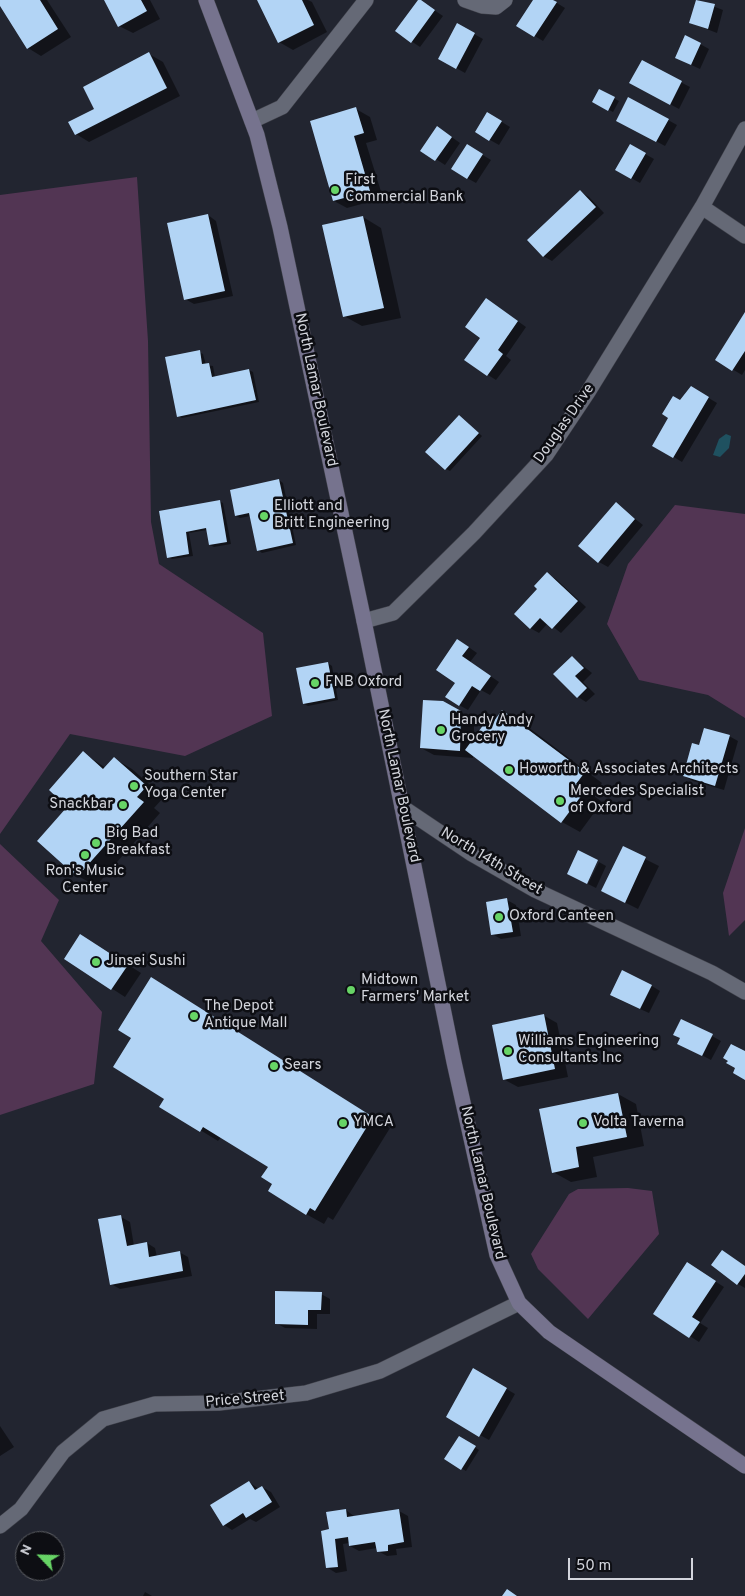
<!DOCTYPE html>
<style>
body{margin:0}
#map{position:relative;width:745px;height:1596px;overflow:hidden;background:#222530;font-family:Overpass,sans-serif}
canvas{display:block}
.north{position:absolute;left:15px;top:1531px;width:50px;height:50px;box-sizing:border-box;background:#0d0e13;border:1px solid #5c5e63;border-radius:50%;rotate:294deg;font-size:14px;font-weight:700;line-height:20px;text-align:center;color:#d3d5dc}
.north::after{content:'';display:block;margin:auto;width:18px;height:22px;background:#67d466;clip-path:polygon(50% 0,100% 100%,50% 72%,0 100%)}
.scale{position:absolute;left:568px;top:1558px;width:125px;height:22px;box-sizing:border-box;border:2px solid #d3d5dc;border-top:0;padding-left:6px;font-size:15px;line-height:18px;white-space:nowrap;color:#d3d5dc;-webkit-text-stroke:4px #0d0e13;paint-order:stroke}
</style>
<div id="map">
<canvas width="745" height="1596"></canvas>
<div class="north">N</div>
<div class="scale">50 m</div>
</div>
<script>
const g = document.querySelector('canvas').getContext('2d');
g.lineJoin = 'round';
function fillPath(path, color) { g.fillStyle = color; g.fill(path, 'evenodd'); }
const toPath = rows => new Path2D(rows.map(r => 'M' + r).join(''));
function trace(path, color, width, dash) { g.strokeStyle = color; g.lineWidth = width; g.lineCap = dash ? 'butt' : 'round'; g.setLineDash(dash || []); g.stroke(path); }
function label(font, color, halo, rows, align = 'center') {
  g.font = font + ' Overpass,sans-serif'; g.lineWidth = 5; g.setLineDash([]); g.textBaseline = 'middle'; g.strokeStyle = halo; g.fillStyle = color; for (const [text, x, y, turn = 0] of rows) {
    g.save(); g.translate(x, y); g.rotate((+turn || 0) * Math.PI / 180); g.textAlign = isNaN(turn) ? turn : align; if (halo) g.strokeText(text, 0, 0); g.fillText(text, 0, 0); g.restore();
  }
}
fillPath(toPath([
 [137,177,148,341,151,522,159,564,263,633,272,716,185,756,70,734,0,834,0,195],
 [675,505,745,514,745,718,708,695,639,680,607,624,628,564],
 [745,828,745,920,729,936,723,893],
 [0,844,59,900,41,941,102,1012,94,1084,0,1115],
 [628,1188,652,1191,659,1234,588,1319,538,1269,531,1254,569,1194,578,1189]
]), '#523553');
fillPath(toPath([
 [726,434,731,436,729,448,720,457,713,455,719,439]
]), '#1f5160');
fillPath(toPath([
 [0,0,47,0,71,37,41,56,28,48,0,4],
 [105,0,150,0,160,19,133,33,119,26],
 [258,0,308,0,312,2,327,32,293,50,279,42],
 [419,0,443,16,420,47,396,31],
 [535,0,552,0,565,8,543,41,518,26],
 [697,0,723,10,717,33,691,23],
 [458,25,483,39,465,73,440,59],
 [700,44,709,49,700,69,685,62],
 [149,54,163,62,180,96,89,142,76,134,95,110],
 [642,62,690,87,679,109,631,83],
 [600,91,619,101,613,112,594,102],
 [356,109,370,117,377,140,366,143,383,198,347,208,334,201],
 [497,119,510,127,499,145,476,132],
 [668,120,677,125,665,146,626,125],
 [446,133,460,143,445,165,422,150],
 [631,146,654,159,640,183,617,170],
 [476,151,491,160,476,183,467,178],
 [581,192,589,197,604,213,552,261,543,256],
 [208,215,216,221,233,296,194,304,185,299],
 [363,217,381,228,401,318,362,326,344,316],
 [487,299,526,327,506,356,511,360,496,380,488,375,482,338],
 [745,315,745,370,742,375,717,360],
 [199,352,203,354,206,365,213,366,215,377,249,370,253,372,259,402,182,418,178,416],
 [692,388,717,403,682,462,654,445],
 [463,419,482,436,450,471,446,469],
 [279,480,283,483,296,545,262,553,258,550,251,516,240,518,236,516],
 [219,501,223,503,231,544,214,547,210,545,207,530,189,533,193,556,172,559,168,557,160,512],
 [616,504,643,525,608,567,599,562],
 [547,574,556,579,586,607,561,633,548,623,539,633,530,628,539,589],
 [467,646,477,653,470,662,499,682,490,695,481,690,468,710,459,705,457,683,438,670],
 [572,657,592,673,583,682,595,694,586,702,578,697],
 [328,663,332,666,338,700,308,706,304,704],
 [443,702,474,720,474,740,490,729,502,711,520,721,602,783,593,795,602,802,580,832,562,822,473,755,473,758,434,755,421,748],
 [729,736,738,741,724,790,693,781,684,776],
 [83,753,106,768,115,759,132,769,164,797,154,808,160,813,96,886,78,876,39,841,69,806],
 [623,848,659,866,638,909,602,891],
 [599,862,606,866,596,888,588,884],
 [507,900,516,905,521,936,501,939,492,934],
 [94,943,141,973,125,997,66,959],
 [652,986,660,991,649,1013,620,1000],
 [169,989,390,1128,333,1220,328,1217,324,1224,306,1214,273,1184,269,1167,221,1137,218,1141,161,1106,166,1099],
 [543,1015,557,1023,568,1077,518,1087,505,1080],
 [712,1036,721,1041,711,1060,688,1048],
 [618,1094,636,1104,644,1146,593,1157,597,1177,571,1182,553,1172],
 [121,1217,130,1222,134,1246,147,1243,155,1248,157,1257,179,1252,188,1257,192,1276,120,1289,111,1284],
 [712,1265,745,1266,745,1288,738,1284],
 [696,1269,724,1287,700,1323,708,1328,699,1342,654,1313],
 [321,1294,330,1299,330,1314,317,1314,317,1329,285,1328,276,1323],
 [474,1370,515,1394,489,1440,447,1417],
 [0,1426,14,1447,0,1456],
 [459,1437,479,1450,466,1471,446,1459],
 [249,1482,259,1489,262,1487,271,1492,280,1507,256,1522,250,1519,232,1530,224,1525],
 [346,1510,355,1517,399,1511,408,1516,412,1547,396,1549,397,1555,387,1556,378,1551,377,1548,359,1551,350,1546,349,1543,343,1544,347,1571,336,1573,328,1568,330,1530],
 [145,1592,152,1596,143,1596]
]), '#0007');
fillPath(toPath([
 [0,0,40,0,58,29,27,49,0,6],
 [104,0,141,0,147,11,118,27],
 [257,0,302,0,314,25,278,43],
 [418,0,421,0,435,10,411,43,395,31],
 [533,0,553,0,557,2,534,37,516,26],
 [696,0,715,4,708,29,689,23],
 [457,23,475,33,456,69,438,59],
 [685,35,701,43,691,65,675,58],
 [149,52,167,88,75,135,68,122,94,109,83,87],
 [642,60,682,81,670,105,629,83],
 [599,89,615,97,608,111,592,102],
 [628,97,669,119,656,142,616,121],
 [356,107,364,133,354,136,370,191,333,201,310,121],
 [487,112,502,121,489,141,475,132],
 [437,126,452,137,435,161,420,151],
 [467,144,483,154,467,179,451,169],
 [630,144,646,153,631,179,615,170],
 [580,190,596,207,543,257,527,240],
 [208,214,225,291,184,300,167,223],
 [363,216,384,308,343,317,322,225],
 [486,298,518,321,498,350,503,354,487,376,464,360,480,338,465,327],
 [745,312,745,351,732,371,715,360],
 [200,350,202,364,209,363,212,377,249,369,256,400,177,417,165,357],
 [691,386,709,397,673,458,652,446,668,418,662,414,673,396,680,400],
 [459,415,479,433,445,470,425,452],
 [279,479,293,543,257,551,249,513,235,516,230,490],
 [220,500,227,542,209,545,206,528,186,532,189,554,167,558,159,511],
 [616,502,635,519,598,563,578,546],
 [547,572,578,601,552,629,540,618,530,629,514,614,537,589,534,586],
 [457,639,469,647,462,656,491,676,480,691,472,686,459,706,445,697,455,683,436,670],
 [572,656,584,668,575,676,587,688,577,698,553,674],
 [328,662,335,698,303,704,296,668],
 [423,700,443,701,461,711,460,751,420,748],
 [502,710,585,772,576,784,585,791,561,823,465,750,484,724,489,728],
 [704,728,730,735,715,786,683,776,692,743,699,745],
 [83,751,103,769,114,757,147,786,137,797,144,802,77,877,37,841,67,807,49,790],
 [623,846,646,857,625,903,601,891],
 [578,850,598,860,587,884,567,874],
 [507,898,513,932,491,935,486,902],
 [80,934,128,965,111,990,64,959],
 [622,970,652,985,640,1009,610,995],
 [151,977,373,1117,315,1211,310,1208,306,1215,268,1191,272,1184,261,1177,268,1167,203,1127,200,1132,159,1107,164,1099,113,1067,131,1038,118,1030],
 [544,1014,555,1069,503,1080,492,1025],
 [681,1019,713,1034,702,1056,677,1044,680,1038,673,1035],
 [731,1044,745,1051,745,1080,733,1073,735,1068,726,1063,728,1061,723,1058],
 [618,1093,627,1137,576,1147,579,1167,552,1173,539,1109],
 [121,1215,127,1246,147,1242,149,1257,180,1251,183,1271,110,1285,98,1219],
 [722,1250,745,1266,745,1274,737,1285,711,1265],
 [687,1262,716,1281,692,1317,700,1322,689,1338,653,1314],
 [275,1291,322,1292,321,1310,308,1310,308,1325,275,1324],
 [473,1368,507,1388,479,1437,446,1417],
 [459,1436,476,1446,461,1470,444,1459],
 [249,1481,255,1490,262,1486,272,1502,246,1518,243,1513,223,1526,210,1505],
 [346,1509,347,1517,399,1509,404,1542,388,1545,388,1551,377,1552,375,1542,349,1546,348,1537,335,1539,338,1567,326,1568,321,1531,329,1529,326,1512],
 [507,1589,517,1596,502,1596]
]), '#b2d4f5');
const street = toPath([
 [465,0,482,6,496,7,505,0],
 [252,121,282,107,366,0],
 [702,207,745,236],
 [364,621,393,613,474,533,546,455,588,392,702,207,745,129],
 [402,807,472,854,535,890,712,973,745,992],
 [0,1526,21,1509,63,1452,103,1419,155,1404,219,1403,306,1393,380,1371,519,1303]
]);
const secondary = toPath([
 [206,0,257,135,280,227,364,621,454,1062,497,1255,519,1303,549,1332,745,1466]
]);
trace(street, '#40424b', 16);
trace(secondary, '#40424b', 16);
trace(street, '#656976', 15);
trace(secondary, '#76738e', 15);
for (const [x, y, r, color] of [
 [335,190,5,"#67d466"],
 [264,516,5,"#67d466"],
 [315,683,5,"#67d466"],
 [441,730,5,"#67d466"],
 [509,770,5,"#67d466"],
 [134,786,5,"#67d466"],
 [560,801,5,"#67d466"],
 [123,805,5,"#67d466"],
 [96,843,5,"#67d466"],
 [85,855,5,"#67d466"],
 [499,917,5,"#67d466"],
 [96,962,5,"#67d466"],
 [351,990,5,"#67d466"],
 [194,1016,5,"#67d466"],
 [508,1051,5,"#67d466"],
 [274,1066,5,"#67d466"],
 [343,1123,5,"#67d466"],
 [583,1123,5,"#67d466"]
]) { const dot = new Path2D(); dot.arc(x, y, r, 0, 2 * Math.PI); g.fillStyle = color; g.fill(dot); trace(dot, '#0d0e13', 2); }
label('15px', '#d3d5dc', '#0d0e13', [
 ["First",345,181],
 ["Commercial Bank",345,198],
 ["Elliott and",274,507],
 ["Britt Engineering",274,524],
 ["FNB Oxford",325,683],
 ["Handy Andy",451,721],
 ["Grocery",451,738],
 ["Howorth & Associates Architects",519,770],
 ["Southern Star",144,777],
 ["Yoga Center",144,794],
 ["Mercedes Specialist",570,792],
 ["of Oxford",570,809],
 ["Snackbar",113,805,"right"],
 ["Big Bad",106,834],
 ["Breakfast",106,851],
 ["Ron's Music",85,872,"center"],
 ["Center",85,889,"center"],
 ["Oxford Canteen",509,917],
 ["Jinsei Sushi",106,962],
 ["Midtown",361,981],
 ["Farmers' Market",361,998],
 ["The Depot",204,1007],
 ["Antique Mall",204,1024],
 ["Williams Engineering",518,1042],
 ["Consultants Inc",518,1059],
 ["Sears",284,1066],
 ["YMCA",353,1123],
 ["Volta Taverna",593,1123]
], 'left');
label('15px', '#d3d5dc', '#0d0e13', [
 ["North Lamar Boulevard",315,390,78],
 ["Douglas Drive",565,424,-55],
 ["North Lamar Boulevard",398,786,78],
 ["North 14th Street",491,862,31],
 ["North Lamar Boulevard",482,1183,77],
 ["Price Street",245,1400,-5]
]);
</script>
